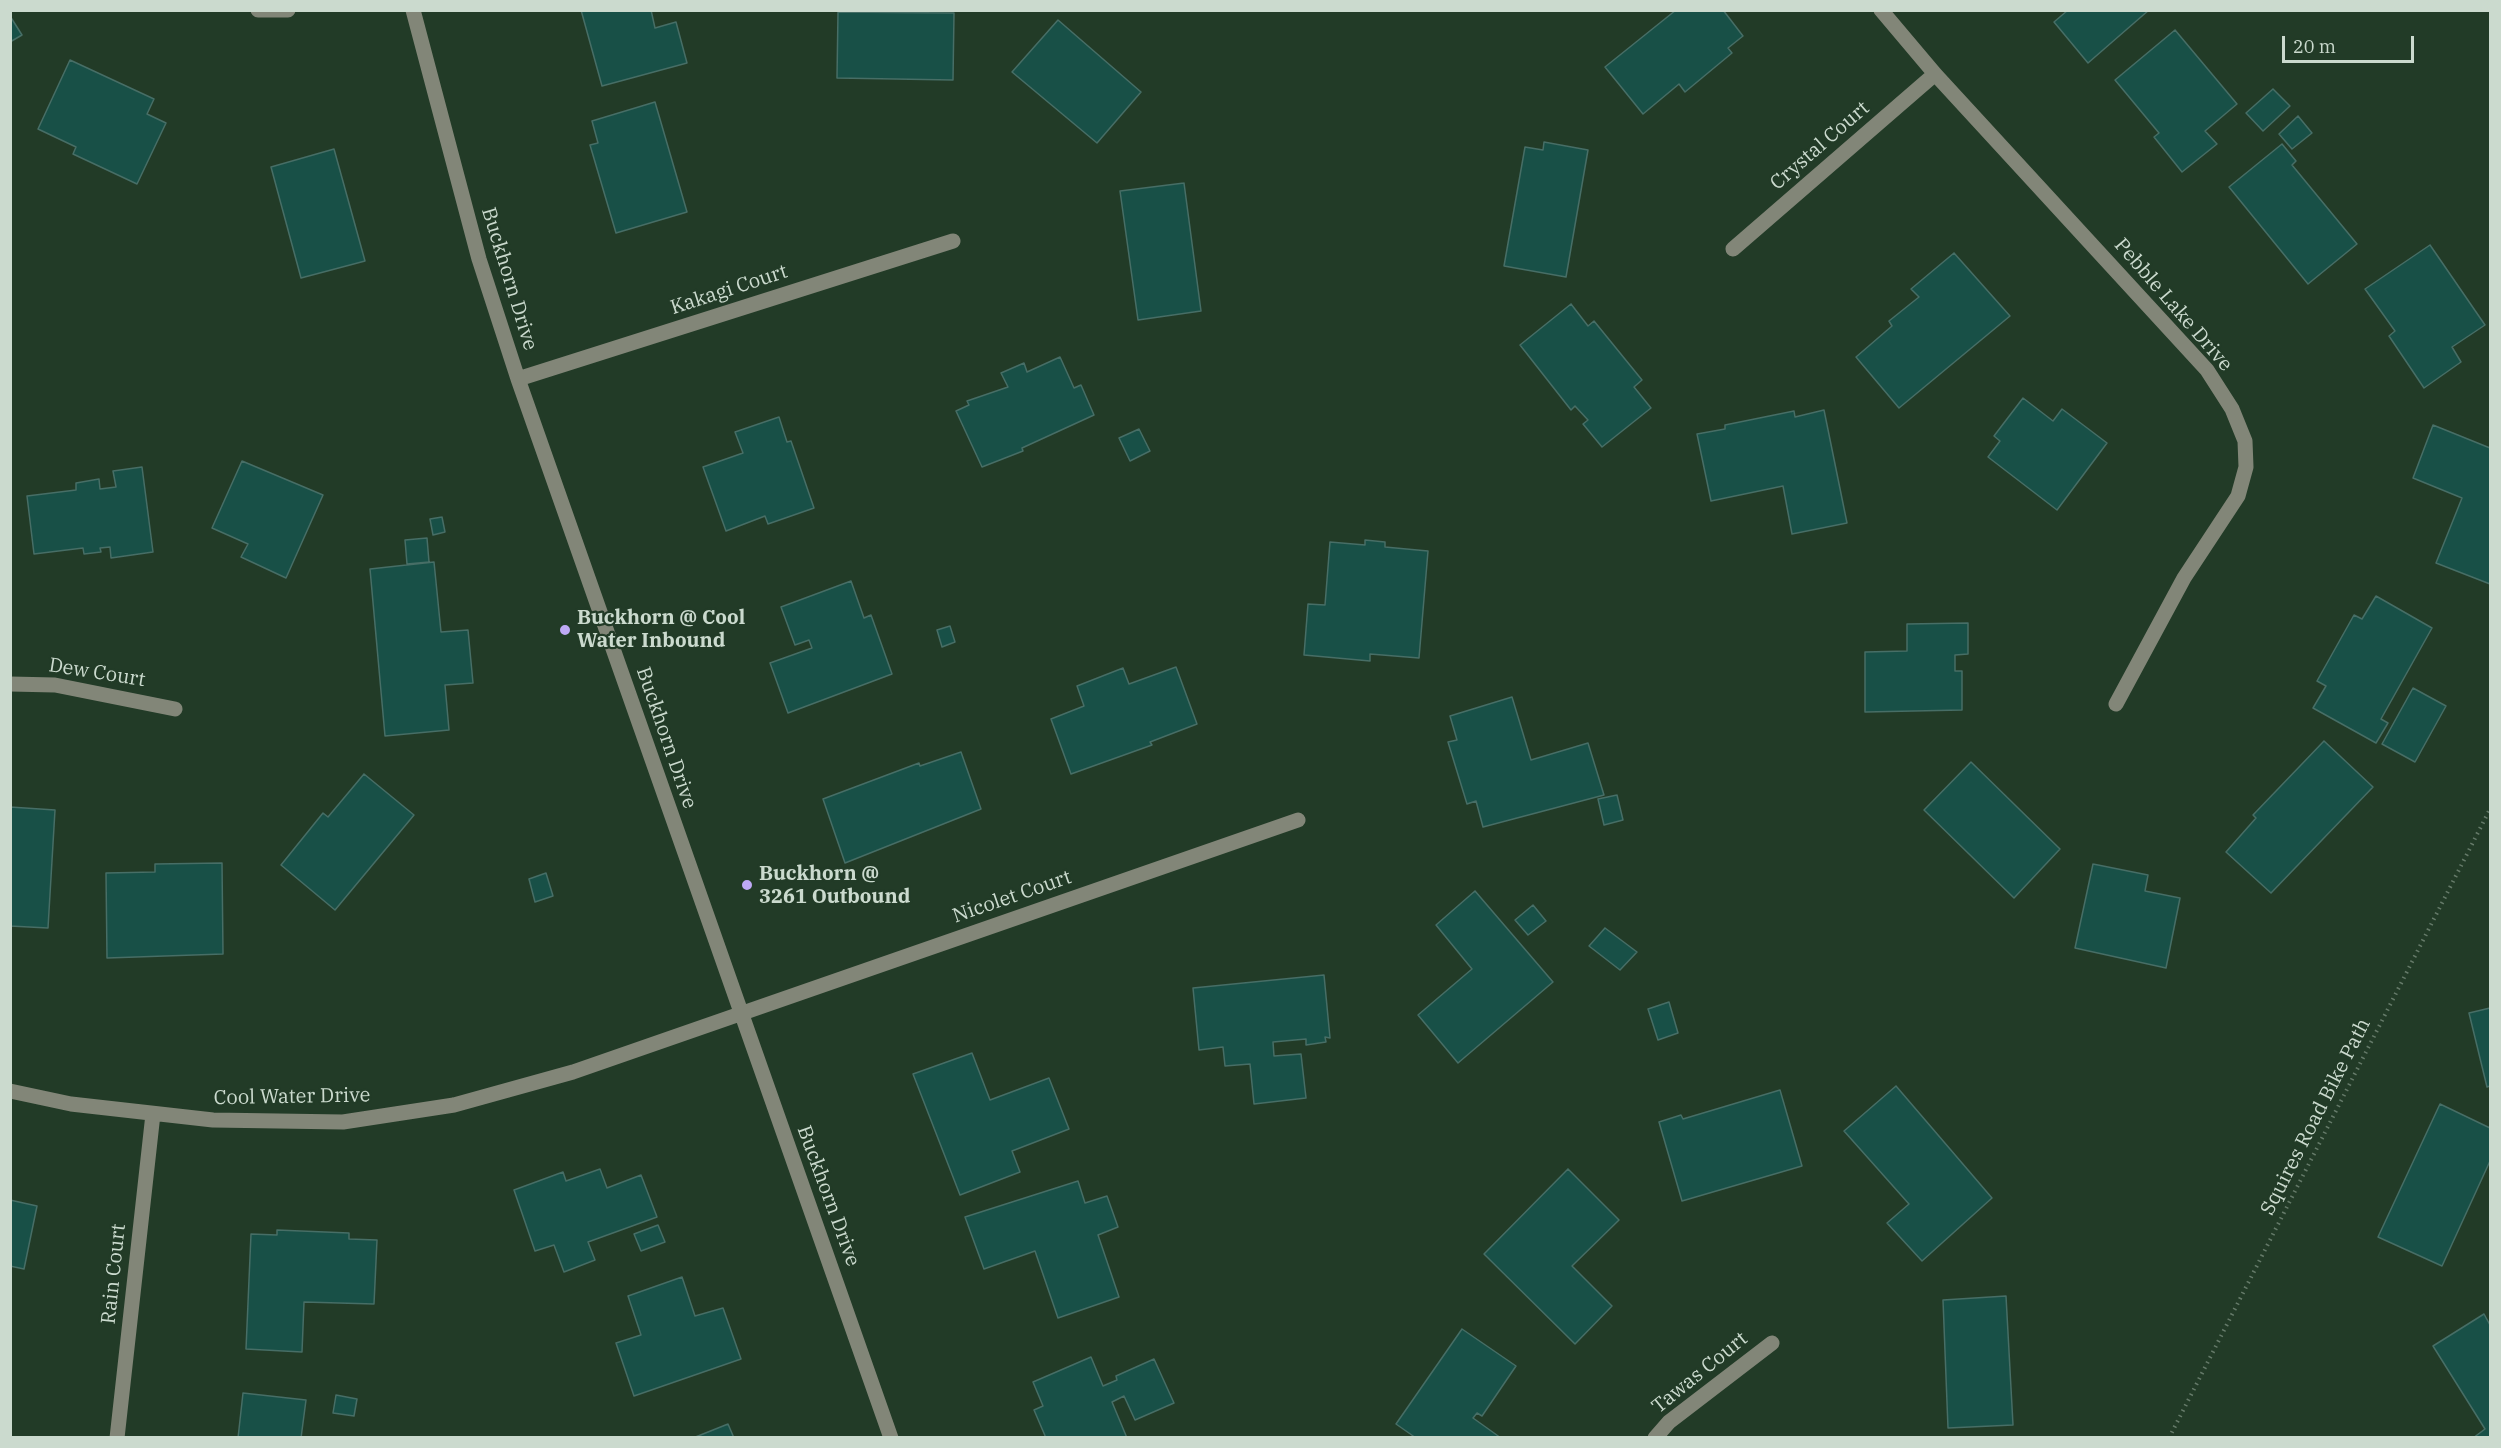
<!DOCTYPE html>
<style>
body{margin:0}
#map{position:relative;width:2501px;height:1448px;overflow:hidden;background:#223b27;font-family:"IBM Plex Serif",serif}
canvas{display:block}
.frame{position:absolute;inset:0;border:12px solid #cbdace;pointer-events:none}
.scale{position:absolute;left:2282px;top:36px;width:132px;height:27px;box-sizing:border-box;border:3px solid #cbdace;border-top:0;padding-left:8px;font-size:18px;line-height:21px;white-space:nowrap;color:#cbdace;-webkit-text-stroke:4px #223b27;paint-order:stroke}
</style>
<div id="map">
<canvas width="2501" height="1448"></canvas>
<div class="frame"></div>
<div class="scale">20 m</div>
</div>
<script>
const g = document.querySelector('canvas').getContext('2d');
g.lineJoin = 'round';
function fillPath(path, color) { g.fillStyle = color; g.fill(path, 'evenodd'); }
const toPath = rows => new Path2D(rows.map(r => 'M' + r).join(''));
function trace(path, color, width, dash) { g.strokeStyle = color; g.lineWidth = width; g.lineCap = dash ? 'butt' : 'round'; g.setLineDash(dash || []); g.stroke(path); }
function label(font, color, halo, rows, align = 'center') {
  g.font = font + ' "IBM Plex Serif",serif'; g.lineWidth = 4.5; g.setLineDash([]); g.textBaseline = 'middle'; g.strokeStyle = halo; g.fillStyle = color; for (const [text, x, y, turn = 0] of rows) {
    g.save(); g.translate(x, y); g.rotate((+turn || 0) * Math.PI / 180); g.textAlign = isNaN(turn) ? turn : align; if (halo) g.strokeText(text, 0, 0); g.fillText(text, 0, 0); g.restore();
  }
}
const building = toPath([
 [581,10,651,10,655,28,676,22,687,63,602,86,581,10],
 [1676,10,1723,10,1743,36,1728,48,1732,53,1685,92,1679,84,1643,114,1605,67,1676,10],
 [2068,10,2149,10,2088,63,2054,22,2068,10],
 [838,12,954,13,953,80,837,78,838,12],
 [10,16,22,35,10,42,10,16],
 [1058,20,1141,92,1097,143,1012,72,1058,20],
 [2175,30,2237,104,2205,131,2217,144,2182,172,2154,137,2159,133,2115,80,2175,30],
 [70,60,154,99,147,114,166,123,137,184,73,154,76,147,38,129,70,60],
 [2273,89,2290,106,2263,131,2246,113,2273,89],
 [655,102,687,212,616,233,590,145,598,143,592,121,655,102],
 [2298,116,2312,133,2292,149,2279,134,2298,116],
 [1544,142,1588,150,1566,277,1504,266,1525,147,1543,150,1544,142],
 [2282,144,2296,161,2292,165,2357,244,2308,284,2229,187,2282,144],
 [334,149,365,261,301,278,271,167,334,149],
 [1184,183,1201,311,1138,320,1120,191,1184,183],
 [2430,245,2485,325,2452,347,2461,362,2424,388,2389,336,2395,331,2365,289,2430,245],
 [1954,253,2010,316,1899,408,1856,357,1892,326,1889,321,1919,297,1911,289,1954,253],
 [1571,304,1588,326,1594,321,1642,380,1634,387,1651,408,1602,447,1583,424,1588,420,1575,406,1571,410,1520,345,1571,304],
 [1060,357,1074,388,1081,385,1094,415,1022,448,1023,451,982,467,956,411,969,405,967,401,1008,387,1001,373,1024,363,1027,372,1060,357],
 [2023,398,2053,421,2062,409,2107,443,2057,510,1988,457,2000,441,1994,436,2023,398],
 [1824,410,1847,523,1792,534,1783,486,1711,501,1697,434,1725,429,1725,425,1794,411,1795,417,1824,410],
 [779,417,787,442,791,441,814,508,768,524,765,516,726,531,703,467,743,453,735,432,779,417],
 [2433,425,2490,448,2490,584,2436,563,2462,498,2413,478,2433,425],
 [1139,429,1150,451,1130,461,1119,438,1139,429],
 [242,461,323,495,286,578,241,557,248,544,212,528,242,461],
 [142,467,153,552,111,558,110,547,100,548,101,552,84,554,83,548,34,554,27,496,76,490,76,483,99,479,100,489,116,487,113,471,142,467],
 [442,517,445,532,433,535,430,519,442,517],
 [427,538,429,562,407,564,405,540,427,538],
 [1365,540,1385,542,1385,547,1428,551,1419,658,1370,654,1370,661,1304,655,1308,604,1325,605,1330,542,1365,545,1365,540],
 [434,562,441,632,468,630,473,683,445,685,449,730,385,736,370,569,434,562],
 [851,581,864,618,871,615,892,674,788,713,770,663,812,648,809,640,795,645,781,607,851,581],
 [2376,596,2432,628,2381,719,2388,723,2376,743,2313,708,2326,686,2317,681,2354,615,2362,619,2376,596],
 [1968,623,1968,654,1955,655,1955,671,1962,671,1962,710,1865,712,1865,652,1907,651,1907,624,1968,623],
 [950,626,955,642,942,647,937,630,950,626],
 [1176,667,1197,724,1150,742,1152,745,1071,774,1051,719,1084,706,1077,686,1123,668,1129,684,1176,667],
 [2413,688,2446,706,2415,762,2382,744,2413,688],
 [1512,697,1531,760,1588,743,1604,795,1483,827,1476,801,1467,804,1448,742,1457,740,1450,716,1512,697],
 [2324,741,2373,787,2271,893,2226,852,2256,818,2253,815,2324,741],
 [961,752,981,809,845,863,823,799,919,763,920,766,961,752],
 [1971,762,2060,849,2014,898,1924,810,1971,762],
 [364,774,414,815,335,910,281,865,323,813,328,817,364,774],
 [1617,795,1623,820,1604,825,1598,799,1617,795],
 [10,807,55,810,48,928,10,926,10,807],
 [222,863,223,954,107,958,106,873,155,872,155,864,222,863],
 [2093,864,2148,875,2145,891,2180,898,2166,968,2075,948,2093,864],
 [546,873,553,896,535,902,529,879,546,873],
 [1475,891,1553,982,1458,1063,1418,1015,1472,969,1436,925,1475,891],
 [1533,905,1546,921,1528,935,1515,920,1533,905],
 [1605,928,1637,952,1620,970,1589,946,1605,928],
 [1324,975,1330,1038,1325,1037,1326,1042,1306,1045,1306,1039,1273,1042,1274,1056,1301,1054,1306,1098,1254,1104,1250,1064,1225,1066,1223,1047,1199,1050,1193,988,1324,975],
 [1669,1002,1678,1033,1658,1040,1648,1009,1669,1002],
 [2490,1008,2490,1086,2487,1087,2469,1013,2490,1008],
 [972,1053,990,1100,1049,1078,1069,1129,1012,1151,1020,1172,960,1195,913,1074,972,1053],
 [1896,1086,1992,1198,1922,1261,1887,1223,1909,1204,1844,1131,1896,1086],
 [1780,1090,1802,1166,1682,1201,1659,1122,1681,1115,1683,1119,1780,1090],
 [2440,1104,2490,1128,2490,1161,2442,1266,2378,1237,2440,1104],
 [600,1169,607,1188,641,1175,657,1217,588,1242,595,1260,564,1272,554,1245,535,1251,514,1190,563,1172,566,1181,600,1169],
 [1568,1169,1619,1220,1572,1266,1612,1306,1575,1344,1484,1254,1568,1169],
 [1078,1181,1085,1203,1107,1196,1118,1227,1098,1235,1119,1297,1058,1318,1035,1251,984,1269,965,1217,1078,1181],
 [10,1200,37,1206,24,1269,10,1266,10,1200],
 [658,1225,665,1242,641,1251,634,1234,658,1225],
 [277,1230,349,1233,349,1239,377,1240,374,1304,304,1302,302,1352,246,1349,251,1234,277,1235,277,1230],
 [682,1277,695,1316,723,1308,741,1359,634,1396,616,1343,641,1335,628,1296,682,1277],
 [2006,1296,2013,1425,1948,1428,1943,1300,2006,1296],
 [2484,1314,2490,1325,2490,1438,2473,1438,2485,1429,2433,1346,2484,1314],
 [1462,1329,1516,1366,1482,1416,1477,1413,1473,1418,1501,1438,1416,1438,1396,1424,1462,1329],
 [1091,1357,1103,1386,1117,1380,1116,1376,1154,1359,1174,1403,1135,1420,1124,1396,1112,1402,1127,1438,1046,1438,1034,1410,1043,1406,1033,1382,1091,1357],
 [243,1393,306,1400,301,1438,238,1438,243,1393],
 [336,1395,357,1399,354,1416,333,1413,336,1395],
 [728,1424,734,1438,693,1438,728,1424]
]);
fillPath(building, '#185047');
trace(building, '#476e66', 1.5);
trace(toPath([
 [2169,1438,2490,809]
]), '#657a69', 4, [1.5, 4.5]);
trace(toPath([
 [258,10,288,10],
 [413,10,479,259,518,379,891,1438],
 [1881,10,1935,74,2207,370,2232,409,2245,441,2246,467,2238,496,2184,578,2116,704],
 [1733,249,1935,74],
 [518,379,953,241],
 [10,684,55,685,175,709],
 [10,1091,71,1104,213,1120,343,1122,454,1105,573,1072,1298,820],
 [117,1438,153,1114],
 [1655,1438,1669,1422,1772,1343]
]), '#828678', 15);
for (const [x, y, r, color] of [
 [565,630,6,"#bea9f5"],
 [747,885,6,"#bea9f5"]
]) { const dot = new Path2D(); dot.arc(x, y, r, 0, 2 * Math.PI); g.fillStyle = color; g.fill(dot); trace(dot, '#223b27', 2); }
label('20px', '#cbdace', '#223b27', [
 ["Crystal Court",1820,146,-41],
 ["Buckhorn Drive",509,279,73],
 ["Kakagi Court",729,290,-18],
 ["Pebble Lake Drive",2173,305,49],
 ["Dew Court",97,673,9],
 ["Buckhorn Drive",666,738,71],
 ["Nicolet Court",1012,897,-19],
 ["Cool Water Drive",292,1097,-1],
 ["Squires Road Bike Path",2316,1117,-63],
 ["Buckhorn Drive",828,1196,70],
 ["Rain Court",114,1274,-84],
 ["Tawas Court",1700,1373,-39]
]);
label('bold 20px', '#cbdace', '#223b27', [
 ["Buckhorn @ Cool",577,618],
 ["Water Inbound",577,641],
 ["Buckhorn @",759,874],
 ["3261 Outbound",759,897]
], 'left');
</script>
